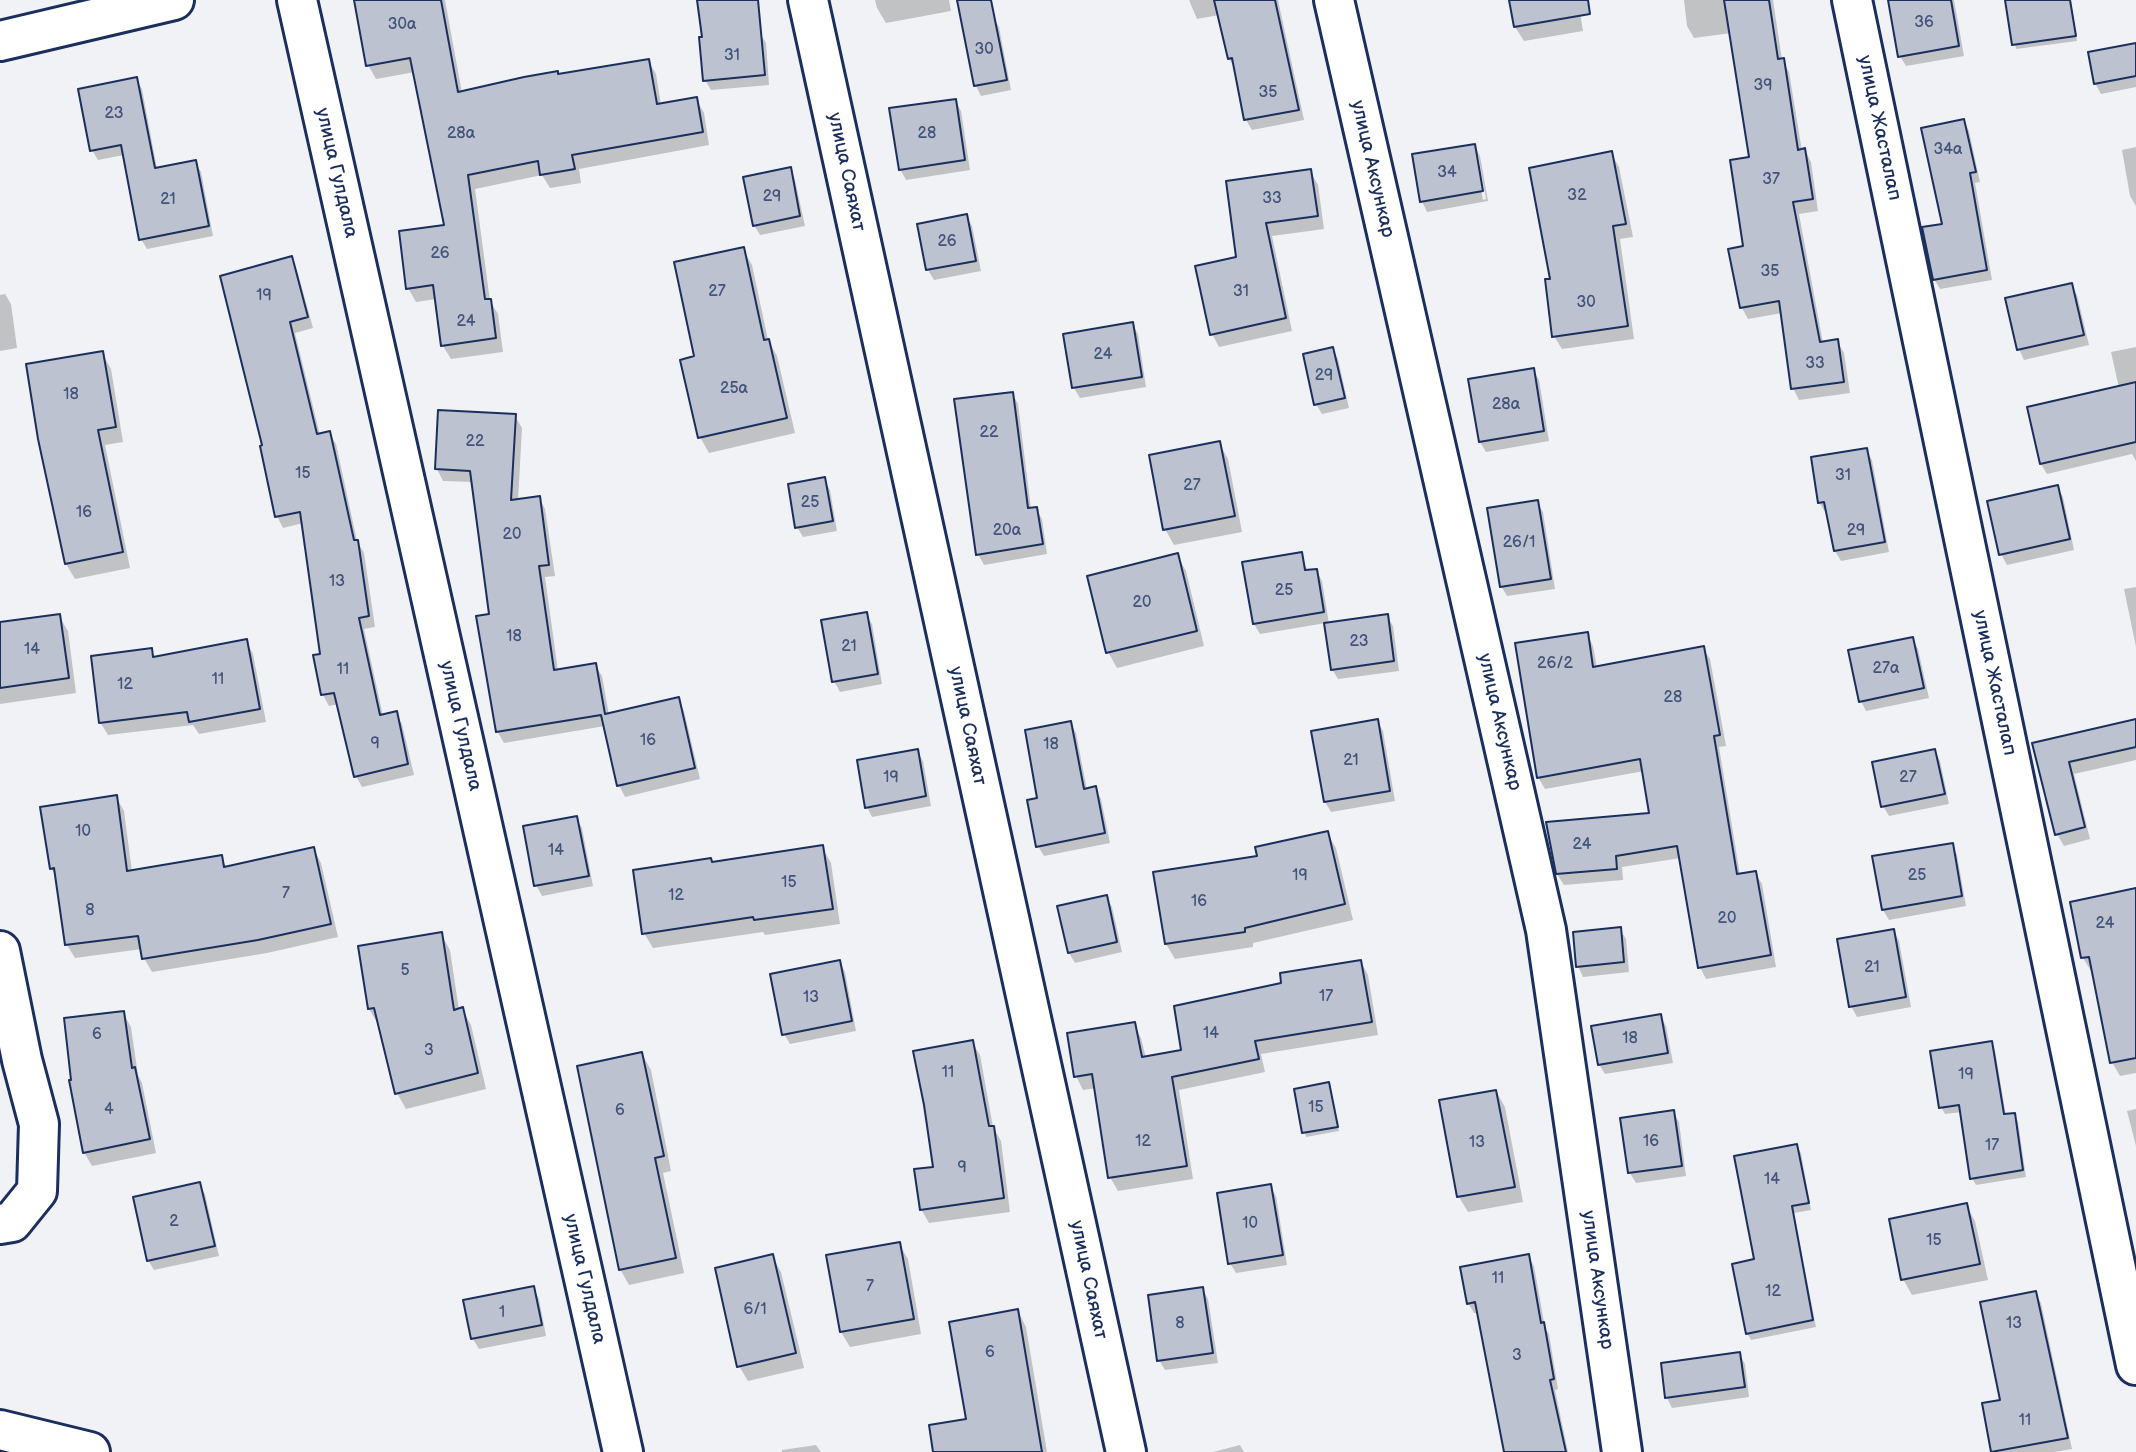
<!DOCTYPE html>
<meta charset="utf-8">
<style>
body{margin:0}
canvas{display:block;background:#f1f2f5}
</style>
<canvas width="2136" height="1452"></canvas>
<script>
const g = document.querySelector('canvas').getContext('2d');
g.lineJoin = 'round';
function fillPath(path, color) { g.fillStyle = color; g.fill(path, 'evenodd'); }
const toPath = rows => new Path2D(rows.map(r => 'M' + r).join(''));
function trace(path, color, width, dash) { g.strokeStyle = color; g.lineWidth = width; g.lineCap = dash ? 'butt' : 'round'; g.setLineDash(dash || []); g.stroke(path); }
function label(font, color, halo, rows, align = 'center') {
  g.font = font + ' "Balsamiq Sans",sans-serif'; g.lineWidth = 5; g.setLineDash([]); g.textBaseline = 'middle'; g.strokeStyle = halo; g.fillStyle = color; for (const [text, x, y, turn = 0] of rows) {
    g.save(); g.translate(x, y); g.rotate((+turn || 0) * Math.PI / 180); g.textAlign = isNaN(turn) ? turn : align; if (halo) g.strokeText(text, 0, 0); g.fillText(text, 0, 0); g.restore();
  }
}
fillPath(toPath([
 [356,0,445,0,462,93,648,60,656,74,661,105,696,99,704,113,709,145,579,169,581,183,550,188,542,175,475,189,490,301,498,314,503,352,451,359,443,346,436,299,416,302,408,288,446,226,415,72,376,79,368,65],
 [699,0,752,0,760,33,766,43,769,85,711,90,705,80,704,38],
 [875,0,949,0,951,11,886,23,877,8],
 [1189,0,1278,0,1304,120,1252,130,1246,120,1236,69,1229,59,1219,15,1197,19],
 [1511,0,1578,0,1583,31,1524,41,1515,27],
 [1684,0,1773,0,1782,60,1789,72,1802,151,1805,150,1811,162,1818,211,1799,214,1823,343,1837,341,1844,353,1850,393,1799,400,1793,388,1782,313,1748,319,1742,308,1751,159,1731,33,1694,38,1687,26],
 [1890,0,1954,0,1964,56,1906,66,1900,56],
 [2007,0,2071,0,2077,41,2016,49],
 [993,17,999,27,1011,90,981,96,976,86],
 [2136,45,2136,87,2101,94,2095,83],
 [136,79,142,89,157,169,195,162,201,172,213,236,147,249,141,239,124,155,98,160,92,150],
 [955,100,961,111,970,170,906,180,900,169],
 [1964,121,1969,131,1980,182,1975,183,1992,280,1940,289,1934,279],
 [1474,145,1480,156,1488,201,1427,212,1422,201],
 [1475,154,1478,154,1486,199,1483,200],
 [2136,147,2136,206,2130,196,2122,150],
 [1611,153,1619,167,1633,237,1620,239,1634,339,1562,349,1554,336,1553,280],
 [790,169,795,180,805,226,760,235,754,225],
 [1310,171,1318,185,1324,229,1272,236,1292,331,1219,347,1212,334,1238,259,1228,183],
 [966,216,972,226,981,271,934,280,928,270,919,225],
 [743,249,752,265,768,340,777,356,795,433,709,453,700,437,696,358],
 [291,258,297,270,313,328,295,333,320,435,329,433,336,444,357,541,364,553,375,627,364,629,383,716,396,713,402,724,414,775,362,787,356,776,339,704,329,706,323,695,322,655,303,523,283,528,277,516],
 [2071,285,2077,295,2089,345,2024,360,2019,349],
 [5,294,11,304,17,348,0,351,0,295],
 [1132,324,1138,334,1146,387,1080,398,1074,388,1065,335],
 [2136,347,2136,461,2132,454,2047,474,2041,464,2029,409,2119,388,2111,352],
 [1333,349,1338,359,1349,408,1322,414,1316,404],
 [102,353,111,369,123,442,105,445,130,568,75,579,66,564],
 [1533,370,1539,380,1549,441,1486,452,1480,442],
 [1012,393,1018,404,1031,509,1036,509,1042,519,1047,554,984,565,978,554],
 [515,416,522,428,518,501,539,498,545,509,555,576,545,577,558,671,595,665,602,676,609,715,678,699,684,711,700,779,625,797,619,785,605,726,504,743,497,731,491,615,473,482,443,481,437,469],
 [1219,443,1228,459,1242,532,1174,545,1165,529],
 [1866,450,1872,460,1889,552,1841,561,1835,551,1828,512,1825,512,1819,502],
 [824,479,830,490,837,531,803,537,797,527],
 [2057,487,2063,497,2074,550,2007,565,2001,554],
 [1537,502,1543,512,1555,589,1507,596,1501,586],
 [1301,554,1308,572,1316,570,1322,581,1329,624,1387,616,1393,626,1399,671,1338,679,1332,669,1326,623,1260,634,1254,624],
 [1177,555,1186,571,1204,646,1117,668,1108,652],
 [2136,587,2136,647,2124,589],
 [866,614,872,624,882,684,840,692,834,681],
 [59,616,68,631,76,693,0,704,0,624],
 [1587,634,1593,646,1597,668,1703,648,1710,659,1726,746,1719,747,1740,875,1755,873,1762,884,1776,967,1706,979,1700,967,1681,858,1622,867,1623,880,1564,885,1557,874,1651,814,1644,771,1545,789,1538,777],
 [1912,639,1918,649,1929,698,1866,711,1861,701],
 [246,641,253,654,266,722,199,734,193,725,108,735,100,722,151,650,155,658],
 [1377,721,1383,731,1395,801,1331,812,1325,802,1313,732],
 [2136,721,2136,760,2074,774,2090,839,2064,846,2057,834,2034,744],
 [1070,723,1076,733,1087,790,1095,788,1101,799,1110,843,1044,856,1038,846,1039,800],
 [917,751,923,761,931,806,872,817,867,807],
 [1935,751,1940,761,1949,804,1889,816,1883,806],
 [116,797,124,811,132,872,221,857,227,868,314,849,321,863,338,937,267,953,152,972,144,958,142,949,75,958,67,945,58,879,51,868],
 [576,818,582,828,593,886,542,896,536,885],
 [1327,833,1336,848,1353,920,1253,943,1253,947,1175,959,1166,944,1259,857],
 [1952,845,1957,855,1966,906,1889,920,1883,910],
 [822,847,831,863,840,924,765,935,763,932,653,948,644,933],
 [2136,890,2136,1073,2120,1076,2112,1062,2094,971,2091,971,2083,958],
 [1106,897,1112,907,1122,952,1075,963,1069,953],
 [1620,929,1626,939,1629,972,1583,977,1578,966],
 [1894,931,1899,941,1911,1007,1857,1017,1851,1006],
 [441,934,450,950,459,1010,462,1009,471,1025,486,1089,406,1109,397,1093,378,1024,369,1009],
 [840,962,845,972,856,1031,790,1044,784,1034],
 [1361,962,1368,975,1378,1035,1261,1054,1265,1072,1179,1090,1193,1179,1118,1191,1110,1177,1096,1088,1083,1090,1076,1076,1134,1024,1141,1038,1146,1058,1183,1051,1283,985],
 [123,1013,131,1027,138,1075,142,1083,156,1153,92,1166,84,1152],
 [1660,1016,1666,1026,1673,1063,1605,1074,1599,1064],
 [972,1042,980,1055,993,1127,1001,1141,1010,1212,929,1223,921,1209],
 [1991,1043,1995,1050,2006,1116,2014,1115,2018,1122,2026,1177,1976,1185,1972,1178,1962,1112,1945,1114,1941,1107],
 [642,1054,651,1070,671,1171,663,1173,684,1273,629,1285,620,1269],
 [1328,1084,1339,1131,1306,1137,1296,1090],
 [1496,1091,1505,1107,1523,1202,1468,1212,1459,1197,1441,1102],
 [2136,1109,2136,1146,2127,1111],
 [1673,1112,1679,1122,1686,1176,1636,1183,1630,1173,1622,1119],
 [1797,1146,1801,1153,1811,1210,1794,1213,1816,1327,1751,1340,1747,1333,1756,1261],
 [199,1184,205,1194,219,1256,154,1270,148,1260],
 [1270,1186,1276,1196,1287,1265,1236,1273,1230,1263],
 [1966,1205,1975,1221,1988,1280,1912,1295,1903,1279],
 [899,1244,908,1259,921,1334,850,1347,841,1332,828,1257],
 [772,1256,781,1272,804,1368,748,1381,739,1366],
 [1528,1256,1534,1266,1545,1328,1549,1334,1558,1389,1555,1390,1568,1452,1506,1452,1479,1313,1474,1313,1468,1303],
 [533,1288,539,1299,546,1336,479,1349,473,1339,465,1301],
 [1202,1289,1208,1299,1218,1363,1165,1370,1159,1360],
 [2035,1293,2041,1303,2072,1449,2054,1452,1992,1452,1984,1405,2002,1401],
 [1018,1311,1026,1327,1047,1452,935,1452,968,1420],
 [1739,1354,1745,1364,1749,1397,1672,1408,1667,1398],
 [816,1445,821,1452,782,1452,782,1450],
 [1240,1445,1244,1452,1213,1452]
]), '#0003');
const building = toPath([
 [354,0,441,0,458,92,524,77,558,71,558,74,649,59,657,104,697,97,703,132,572,155,575,169,540,175,538,161,468,175,485,299,491,299,496,338,441,346,433,285,406,289,399,231,444,225,410,58,366,66,354,0],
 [697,0,758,0,765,75,703,81,699,37,702,37,697,0],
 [957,0,991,0,1007,80,974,86,957,0],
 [1214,0,1275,0,1299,110,1244,120,1232,58,1228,59,1214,0],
 [1509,0,1588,0,1590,14,1514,27,1509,0],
 [1724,0,1769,0,1778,59,1784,58,1798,150,1805,148,1813,199,1793,202,1820,342,1838,339,1844,382,1791,389,1779,301,1740,308,1728,249,1743,246,1730,160,1749,157,1724,0],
 [1888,0,1951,0,1959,46,1898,57,1888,0],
 [2005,0,2070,0,2076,36,2012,45,2005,0],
 [2136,43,2136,76,2094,84,2088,52,2136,43],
 [137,77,155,168,196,160,209,226,139,240,121,145,90,151,78,89,137,77],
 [956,99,965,160,899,170,889,108,956,99],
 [1964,119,1976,172,1970,173,1987,270,1933,280,1922,227,1942,224,1921,128,1964,119],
 [1475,144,1483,191,1420,202,1412,154,1475,144],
 [1612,151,1626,224,1613,226,1628,326,1552,337,1545,279,1550,279,1529,168,1612,151],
 [791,167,800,216,753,226,743,177,791,167],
 [1311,169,1318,216,1266,223,1286,318,1210,335,1195,266,1236,257,1226,181,1311,169],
 [967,214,976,261,926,270,917,224,967,214],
 [744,247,764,340,769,339,787,418,698,438,680,360,694,356,674,262,744,247],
 [292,256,308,317,290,322,317,434,330,431,354,540,358,540,369,616,359,618,380,715,397,711,408,764,354,777,334,693,321,695,313,655,320,654,300,512,275,517,260,446,262,445,220,276,292,256],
 [2072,283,2084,335,2017,350,2005,298,2072,283],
 [1133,322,1142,377,1072,388,1063,334,1133,322],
 [1333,347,1345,398,1314,405,1303,354,1333,347],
 [103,351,116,427,98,430,123,552,65,564,38,439,26,364,103,351],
 [1534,368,1544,431,1479,442,1468,379,1534,368],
 [2136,382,2136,442,2040,464,2027,407,2136,382],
 [1013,392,1028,508,1037,507,1043,544,976,555,954,399,1013,392],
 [438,410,516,414,511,500,540,496,549,565,539,566,554,670,596,663,605,714,679,697,695,768,617,786,601,715,496,732,476,616,489,614,470,471,435,469,438,410],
 [1220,441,1235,516,1163,530,1149,455,1220,441],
 [1867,448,1885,542,1834,551,1824,502,1818,503,1811,457,1867,448],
 [825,477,833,521,795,528,788,484,825,477],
 [2058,485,2070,539,1999,555,1987,501,2058,485],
 [1538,500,1551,579,1500,587,1487,508,1538,500],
 [1302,552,1305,570,1317,569,1324,612,1253,624,1242,562,1302,552],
 [1178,553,1197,631,1106,653,1087,576,1178,553],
 [867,612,878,674,832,682,821,620,867,612],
 [60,614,69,678,0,688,0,622,60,614],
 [1388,614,1394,661,1331,670,1324,623,1388,614],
 [1588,632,1593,667,1704,646,1720,735,1714,736,1737,874,1756,871,1771,955,1698,968,1677,846,1616,856,1617,869,1556,874,1546,822,1649,813,1640,759,1537,778,1515,643,1588,632],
 [1913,637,1924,688,1859,702,1848,650,1913,637],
 [247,639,260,709,189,722,187,712,99,723,91,656,152,648,153,657,247,639],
 [1378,719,1390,791,1324,802,1311,731,1378,719],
 [2136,719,2136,747,2069,762,2085,827,2055,835,2032,743,2136,719],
 [1071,721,1084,789,1096,786,1105,833,1036,847,1027,800,1037,798,1025,730,1071,721],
 [918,749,926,796,865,808,857,760,918,749],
 [1935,749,1945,794,1881,807,1872,762,1935,749],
 [117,795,127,871,222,855,224,867,314,847,331,924,258,940,142,959,138,936,65,945,54,868,50,869,40,807,117,795],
 [577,816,589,876,534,886,523,826,577,816],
 [1328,831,1345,904,1245,928,1245,932,1165,944,1153,872,1257,856,1255,847,1328,831],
 [1953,843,1962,896,1882,910,1872,856,1953,843],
 [823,845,833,909,754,920,753,917,642,934,633,870,711,858,712,862,823,845],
 [2136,888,2136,1058,2110,1063,2089,957,2081,958,2070,902,2136,888],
 [1107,895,1117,942,1068,953,1057,906,1107,895],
 [1621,927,1624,962,1576,967,1573,932,1621,927],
 [1894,929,1906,997,1849,1007,1837,939,1894,929],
 [442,932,454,1010,463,1007,478,1073,395,1094,374,1008,368,1009,358,946,442,932],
 [840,960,852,1021,782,1035,770,974,840,960],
 [1361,960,1372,1022,1255,1041,1259,1059,1172,1077,1187,1166,1108,1178,1092,1074,1074,1077,1067,1033,1135,1022,1142,1057,1181,1050,1174,1006,1281,983,1280,973,1361,960],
 [124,1011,132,1068,135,1067,150,1139,83,1153,69,1080,71,1080,64,1018,124,1011],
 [1661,1014,1668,1053,1598,1065,1591,1026,1661,1014],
 [973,1040,989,1126,994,1126,1004,1198,920,1210,914,1169,933,1167,924,1105,913,1051,973,1040],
 [1992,1041,2004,1114,2015,1113,2023,1170,1970,1179,1959,1105,1939,1108,1930,1051,1992,1041],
 [642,1052,664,1156,655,1158,676,1258,619,1270,577,1066,642,1052],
 [1329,1082,1338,1127,1302,1133,1294,1089,1329,1082],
 [1496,1090,1515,1187,1457,1197,1439,1100,1496,1090],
 [1674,1110,1682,1166,1628,1173,1620,1118,1674,1110],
 [1797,1144,1809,1203,1792,1206,1813,1320,1746,1334,1732,1264,1754,1259,1734,1156,1797,1144],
 [200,1182,215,1246,147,1261,133,1197,200,1182],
 [1271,1184,1283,1255,1228,1264,1217,1193,1271,1184],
 [1967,1203,1980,1264,1901,1280,1889,1219,1967,1203],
 [900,1242,914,1319,840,1332,826,1255,900,1242],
 [773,1254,796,1353,737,1367,715,1268,773,1254],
 [1529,1254,1541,1323,1544,1322,1554,1379,1550,1380,1566,1452,1504,1452,1475,1302,1467,1304,1460,1267,1529,1254],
 [534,1286,542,1325,471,1339,463,1300,534,1286],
 [1203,1287,1213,1353,1157,1361,1148,1295,1203,1287],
 [2036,1291,2068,1438,1991,1452,1982,1403,2000,1400,1980,1302,2036,1291],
 [1018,1309,1042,1452,933,1452,929,1425,966,1419,949,1322,1018,1309],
 [1740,1352,1745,1387,1665,1398,1661,1363,1740,1352]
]);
fillPath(building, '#bcc2d0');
trace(building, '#1b2f5e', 2);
const minor = toPath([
 [297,0,623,1452],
 [808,0,1126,1452],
 [1334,0,1546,930,1622,1452],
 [1852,0,2136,1365],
 [0,41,174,0],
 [0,951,22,1060,39,1124,37,1191,12,1222,0,1224],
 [0,1430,90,1452]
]);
trace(minor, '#1b2f5e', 44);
trace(minor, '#fff', 38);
label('16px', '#43547a', null, [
 ["36",1924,23],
 ["30а",402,25],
 ["30",984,50],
 ["31",732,56],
 ["39",1763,86],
 ["35",1268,93],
 ["23",114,114],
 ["28а",461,134],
 ["28",927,134],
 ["34а",1948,150],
 ["34",1447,173],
 ["37",1771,180],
 ["32",1577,196],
 ["29",772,197],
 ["33",1272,199],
 ["21",168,200],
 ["26",947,242],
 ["26",440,254],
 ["35",1770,272],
 ["27",717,292],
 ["31",1241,292],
 ["19",264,296],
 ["30",1586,303],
 ["24",466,322],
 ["24",1103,355],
 ["33",1815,364],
 ["29",1324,376],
 ["25а",734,389],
 ["18",71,395],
 ["28а",1506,405],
 ["22",989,433],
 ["22",475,442],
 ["15",303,474],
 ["31",1843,476],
 ["27",1192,486],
 ["25",810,503],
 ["16",84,513],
 ["20а",1007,531],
 ["29",1856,531],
 ["20",512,535],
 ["26/1",1519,543],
 ["13",337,582],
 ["25",1284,591],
 ["20",1142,603],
 ["18",514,637],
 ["23",1359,642],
 ["21",849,647],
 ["14",32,650],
 ["26/2",1555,664],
 ["27а",1886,669],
 ["11",343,670],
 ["11",218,680],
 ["12",125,685],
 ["28",1673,698],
 ["16",648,741],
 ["9",375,744],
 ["18",1051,745],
 ["21",1351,761],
 ["19",891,778],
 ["27",1908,778],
 ["10",83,832],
 ["24",1582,845],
 ["14",556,851],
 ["19",1300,876],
 ["25",1917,876],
 ["15",789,883],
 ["7",286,894],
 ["12",676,896],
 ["16",1199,902],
 ["8",90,911],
 ["20",1727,919],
 ["24",2105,924],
 ["21",1872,968],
 ["5",405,971],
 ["17",1326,997],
 ["13",811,998],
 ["14",1211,1034],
 ["6",97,1035],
 ["18",1630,1039],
 ["3",429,1051],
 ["11",948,1073],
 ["19",1966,1075],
 ["15",1316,1108],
 ["4",109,1110],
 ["6",620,1111],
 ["12",1143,1142],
 ["16",1651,1142],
 ["13",1477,1143],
 ["17",1992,1146],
 ["9",962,1168],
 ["14",1772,1180],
 ["2",174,1222],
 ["10",1250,1224],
 ["15",1934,1241],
 ["11",1498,1279],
 ["7",870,1287],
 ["12",1773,1292],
 ["6/1",755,1310],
 ["1",502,1313],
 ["8",1180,1324],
 ["13",2014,1324],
 ["6",990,1353],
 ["3",1517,1356],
 ["11",2025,1421]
]);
label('19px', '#1b2f5e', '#fff', [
 ["улица Жасталап",1879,128,78],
 ["улица Аксункар",1372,169,77],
 ["улица Саяхат",846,172,78],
 ["улица Гулдала",336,173,77],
 ["улица Жасталап",1994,683,78],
 ["улица Аксункар",1499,722,77],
 ["улица Гулдала",460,726,77],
 ["улица Саяхат",967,726,78],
 ["улица Гулдала",584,1279,77],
 ["улица Саяхат",1088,1280,78],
 ["улица Аксункар",1597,1280,82]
]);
</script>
